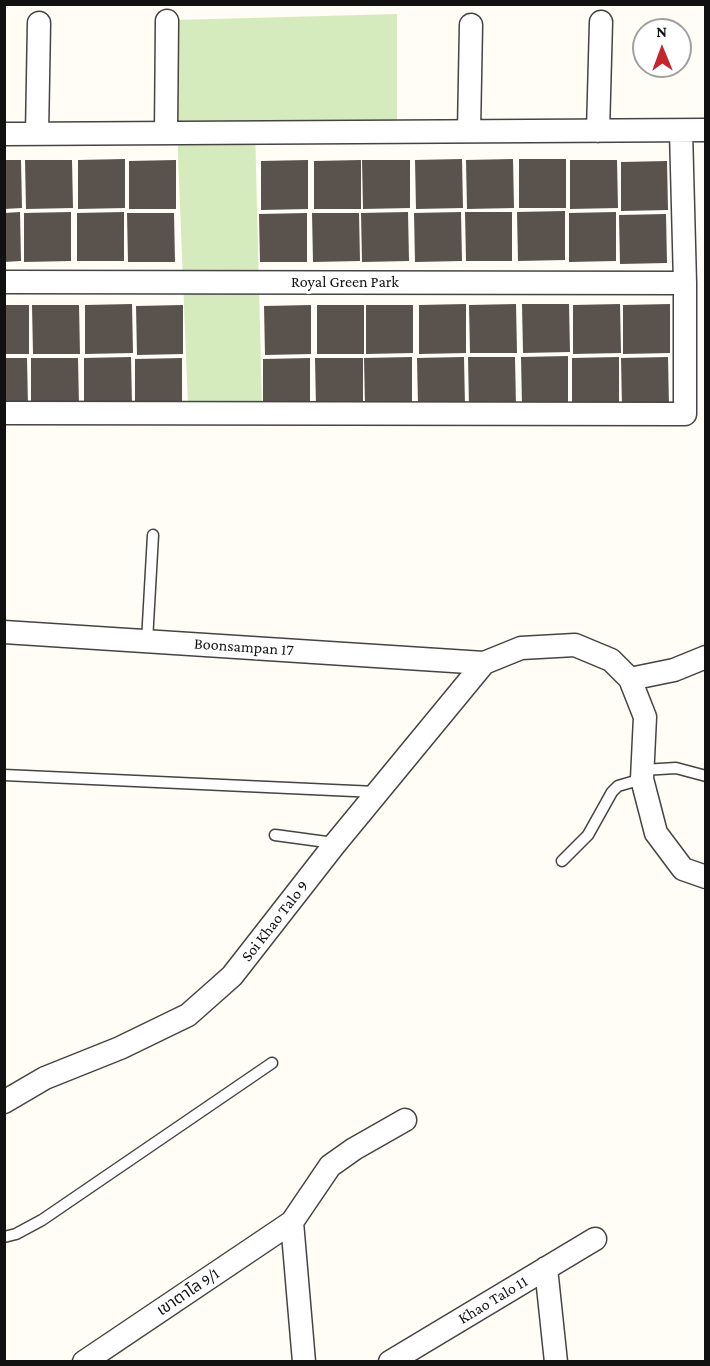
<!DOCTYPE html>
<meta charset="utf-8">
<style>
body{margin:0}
#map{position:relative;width:710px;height:1366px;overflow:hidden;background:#fffdf5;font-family:"Crimson Pro",serif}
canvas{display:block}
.frame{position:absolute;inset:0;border:6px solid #111;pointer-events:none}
.north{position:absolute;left:632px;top:18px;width:60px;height:60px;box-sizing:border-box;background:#fff;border:2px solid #a0a0a0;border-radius:50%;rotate:359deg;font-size:16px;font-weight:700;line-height:24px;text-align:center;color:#111}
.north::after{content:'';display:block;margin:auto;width:21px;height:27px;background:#c4262e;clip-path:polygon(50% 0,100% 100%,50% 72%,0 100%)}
</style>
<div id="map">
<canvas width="710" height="1366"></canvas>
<div class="frame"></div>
<div class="north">N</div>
</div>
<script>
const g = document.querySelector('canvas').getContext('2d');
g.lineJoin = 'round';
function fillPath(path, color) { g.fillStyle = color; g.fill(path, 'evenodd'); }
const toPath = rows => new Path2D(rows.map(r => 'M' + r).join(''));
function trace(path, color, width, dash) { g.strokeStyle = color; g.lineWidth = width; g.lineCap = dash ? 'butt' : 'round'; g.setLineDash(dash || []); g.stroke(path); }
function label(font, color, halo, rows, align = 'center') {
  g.font = font + ' "Crimson Pro","Noto Sans Thai",serif'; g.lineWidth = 6; g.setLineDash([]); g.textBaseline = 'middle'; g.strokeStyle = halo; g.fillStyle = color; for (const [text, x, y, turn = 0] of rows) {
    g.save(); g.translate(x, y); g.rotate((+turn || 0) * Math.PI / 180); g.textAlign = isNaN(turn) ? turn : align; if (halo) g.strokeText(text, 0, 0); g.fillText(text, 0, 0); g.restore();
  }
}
fillPath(toPath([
 [397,14,397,126,255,127,262,406,188,405,178,156,175,20]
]), '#d5ebbd');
fillPath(toPath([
 [125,159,125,208,78,209,78,160],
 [462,159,463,208,416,209,415,160],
 [513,159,514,208,467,209,466,160],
 [519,159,566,159,566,208,519,208],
 [4,160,21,160,22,208,4,209],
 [25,160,72,160,73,208,26,209],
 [176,160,176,209,129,209,129,161],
 [308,160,308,209,261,210,261,161],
 [361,160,361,209,314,209,314,161],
 [362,160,410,160,410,208,363,209],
 [570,160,617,160,618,208,570,209],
 [667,161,668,210,621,211,621,162],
 [565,211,565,260,518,261,517,212],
 [20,212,21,261,4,262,4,213],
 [71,212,71,261,24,262,24,213],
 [124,212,124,261,77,261,77,213],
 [408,212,409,261,362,262,361,213],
 [461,212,462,261,415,262,414,213],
 [465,212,512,212,512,261,466,261],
 [616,212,616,261,569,262,569,213],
 [127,213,174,213,175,262,128,262],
 [307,213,307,262,260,262,259,214],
 [312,213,359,213,360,261,313,262],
 [666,214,667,263,620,264,619,215],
 [132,304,133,353,85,354,85,305],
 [466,304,466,353,419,354,419,305],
 [516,304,517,353,470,353,469,305],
 [522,304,569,304,570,352,523,353],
 [620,304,621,353,573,354,573,305],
 [670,304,670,353,623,354,623,305],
 [4,305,29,305,29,354,4,354],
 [32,305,79,305,80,354,33,354],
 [183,305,183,354,137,355,136,306],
 [311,305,311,354,265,355,264,306],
 [317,305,364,305,364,354,317,354],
 [366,305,413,305,413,353,366,354],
 [568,356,568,405,522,406,521,357],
 [131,357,132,406,84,407,84,358],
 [412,357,412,406,365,407,364,358],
 [464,357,465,406,418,406,417,358],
 [468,357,515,357,516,406,469,406],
 [619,357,619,406,572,407,572,358],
 [668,357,669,406,622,406,621,358],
 [4,358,27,358,28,407,4,407],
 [31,358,78,358,79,406,31,407],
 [182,358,182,407,135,408,135,359],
 [310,358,310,407,263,408,263,359],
 [315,358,363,358,363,406,316,407]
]), '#5a524d');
const service = toPath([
 [147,641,153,535],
 [643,770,676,768,706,776],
 [4,775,376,792],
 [275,835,334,843],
 [562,861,588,835,612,792,618,786,642,779],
 [4,1237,16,1234,42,1220,272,1063]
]);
const minor = toPath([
 [469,131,471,25],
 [598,131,601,22],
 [166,132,167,21],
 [4,134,706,130],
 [37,134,39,23],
 [4,282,685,283],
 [4,413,685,414,685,283,681,131],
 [4,632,484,663,521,648,575,645,611,660,630,679,645,717,642,779,656,833,683,869,706,877],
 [630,679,674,670,706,657],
 [4,1102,45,1078,120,1048,188,1015,232,976,335,844,484,663],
 [546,1268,556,1362],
 [84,1362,292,1222],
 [304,1362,292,1222,330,1166,354,1149,405,1120],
 [390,1362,595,1239]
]);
trace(service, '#444', 13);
trace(minor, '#444', 25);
trace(service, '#fff', 10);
trace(minor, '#fff', 22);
label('16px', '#111', '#fff', [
 ["Royal Green Park",345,282],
 ["Boonsampan 17",244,647,4],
 ["Soi Khao Talo 9",275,921,-52],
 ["เขาตาโล 9/1",188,1292,-34],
 ["Khao Talo 11",493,1300,-31]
]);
</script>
